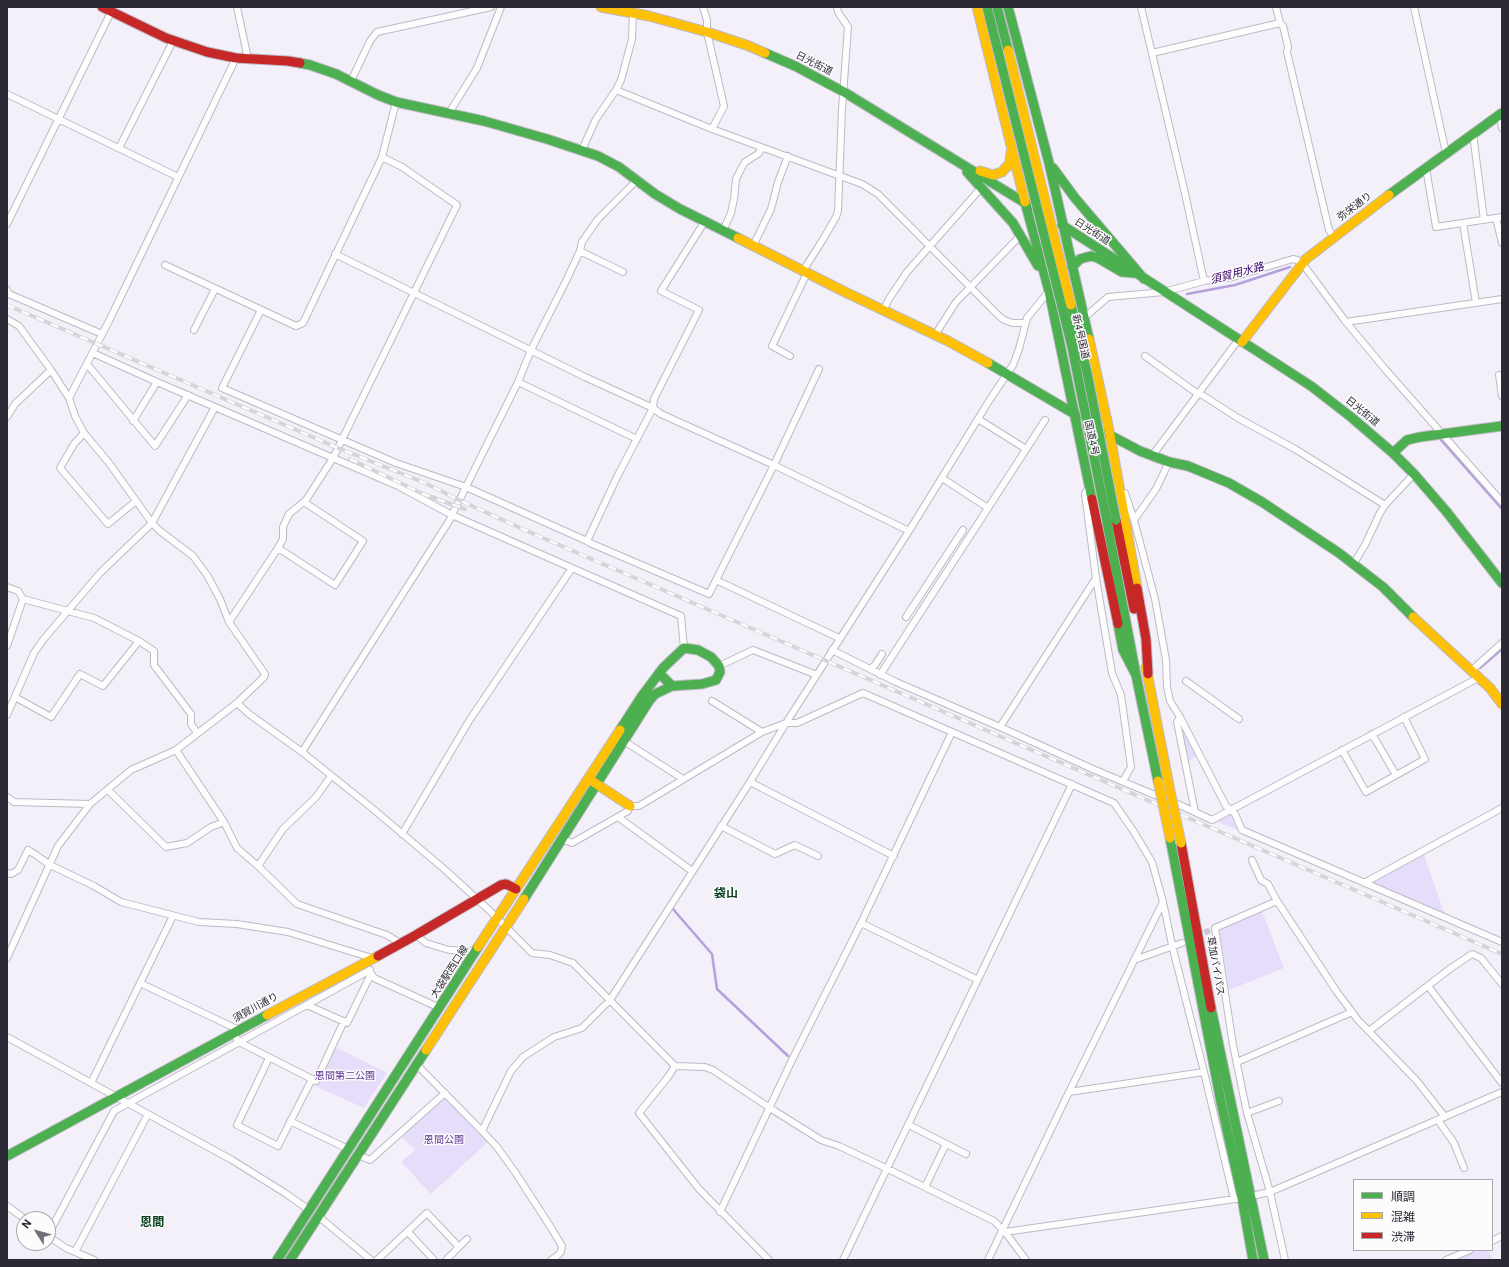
<!DOCTYPE html>
<meta charset="utf-8">
<style>
body{margin:0}
#map{position:relative;width:1509px;height:1267px;overflow:hidden;background:#f3f0fa;font-family:Roboto,"Noto Sans JP",sans-serif}
canvas{display:block}
.frame{position:absolute;inset:0;border:8px solid #2d2935;pointer-events:none}
.legend{position:absolute;left:1353px;top:1179px;width:140px;height:72px;box-sizing:border-box;background:#fcfcfc;border:1px solid #a9a8ac;margin:0;padding:5px 7px;list-style:none;font-size:12px;color:#2d2935}
.legend li{display:flex;align-items:center;gap:8px;height:20px}
.legend b{width:20px;border:1px solid #a9a8ac}
.north{position:absolute;left:16px;top:1211px;width:40px;height:40px;box-sizing:border-box;background:#fcfcfc;border:1px solid #a9a8ac;border-radius:50%;rotate:307deg;font-size:11px;font-weight:700;line-height:16px;text-align:center;color:#2d2935}
.north::after{content:'';display:block;margin:auto;width:14px;height:18px;background:#726f7a;clip-path:polygon(50% 0,100% 100%,50% 72%,0 100%)}
</style>
<div id="map">
<canvas width="1509" height="1267"></canvas>
<div class="frame"></div>
<ul class="legend">
<li><b style="height:5px;background:#4caf50"></b>順調</li>
<li><b style="height:5px;background:#ffc107"></b>混雑</li>
<li><b style="height:5px;background:#c62828"></b>渋滞</li>
</ul>
<div class="north">N</div>
</div>
<script>
const g = document.querySelector('canvas').getContext('2d');
g.lineJoin = 'round';
function fillPath(path, color) { g.fillStyle = color; g.fill(path, 'evenodd'); }
const toPath = rows => new Path2D(rows.map(r => 'M' + r).join(''));
function trace(path, color, width, dash) { g.strokeStyle = color; g.lineWidth = width; g.lineCap = dash ? 'butt' : 'round'; g.setLineDash(dash || []); g.stroke(path); }
function label(font, color, halo, rows, align = 'center') {
  g.font = font + ' Roboto,"Noto Sans JP",sans-serif'; g.lineWidth = 3; g.setLineDash([]); g.textBaseline = 'middle'; g.strokeStyle = halo; g.fillStyle = color; for (const [text, x, y, turn = 0] of rows) {
    g.save(); g.translate(x, y); g.rotate((+turn || 0) * Math.PI / 180); g.textAlign = isNaN(turn) ? turn : align; if (halo) g.strokeText(text, 0, 0); g.fillText(text, 0, 0); g.restore();
  }
}
fillPath(toPath([
 [1180,719,1198,755,1187,763,1178,722],
 [1228,812,1234,815,1240,831,1213,820],
 [1424,855,1445,915,1371,883],
 [1262,911,1284,968,1229,990,1219,930],
 [333,1046,387,1073,364,1108,315,1086],
 [449,1098,488,1142,431,1194,401,1162,415,1150,402,1137,441,1099],
 [1478,1250,1489,1250,1492,1260,1460,1260,1459,1258]
]), '#e6ddfb');
trace(toPath([
 [1187,294,1235,285,1290,267],
 [1441,440,1502,509],
 [1480,668,1502,649],
 [673,909,712,954,717,989,788,1056]
]), '#b5a0dc', 2.5);
trace(toPath([
 [1196,936,1215,928]
]), '#cbc8d3', 6, [6, 3]);
const street = toPath([
 [237,7,248,59],
 [703,7,707,20,707,32,724,106,712,129],
 [1141,7,1184,189,1204,281],
 [1276,7,1280,23,1283,26,1288,47,1287,52,1329,230,1334,237],
 [1414,7,1446,153],
 [1152,53,1280,23],
 [351,81,370,41,377,32,491,7],
 [616,90,712,129,862,184,878,194,998,315,1004,320,1013,323,1025,323],
 [7,94,178,177],
 [449,113,477,68,501,7],
 [1500,114,1502,128],
 [1473,134,1484,220],
 [119,148,173,41],
 [582,150,596,119,616,90,621,80,632,39,633,12],
 [1426,168,1436,227,1502,217],
 [1496,218,1502,243],
 [705,221,661,291,699,310,654,399,653,408,618,475,587,541,590,543,709,594,774,465,819,369],
 [1463,223,1476,303],
 [7,224,111,12],
 [723,231,731,213,734,199,736,179,741,169,745,162,758,154,762,148],
 [753,246,771,209,778,182,788,156],
 [580,251,623,272],
 [335,254,585,377,653,408,661,414,774,465,909,531],
 [165,265,296,326,303,323,382,157,396,102],
 [803,271,822,241,836,217,838,211,842,109,848,27,838,12,837,7],
 [7,290,9,294,102,334],
 [261,310,222,388,396,463,466,487,587,541],
 [883,311,889,299,907,272,981,188],
 [1084,318,1108,297,1164,292,1204,281,1233,277,1293,259,1297,260,1302,263,1346,322,1385,369,1502,502],
 [7,319,19,326,51,370],
 [1346,322,1502,299],
 [194,330,215,289],
 [935,335,956,302,1021,235],
 [93,353,157,382,398,486,452,515,572,568,469,721,402,834],
 [790,356,772,346,807,273],
 [1145,356,1198,394],
 [87,364,155,446,188,395],
 [1499,375,1502,396],
 [518,382,637,439],
 [1199,393,1238,418,1295,449,1385,505],
 [69,398,109,321,236,58],
 [7,417,15,404,51,370,69,398,75,416,84,433,109,463,152,523,160,531,193,556,207,575,220,599,229,622,265,674,264,677,237,703,176,750,131,770,90,804,14,802,7,797],
 [978,419,1026,449],
 [133,421,157,382],
 [84,433,74,444,60,468,108,524,136,501],
 [1152,456,1239,339],
 [1169,462,1156,489,1134,520,1155,599,1166,660,1167,687,1170,701,1180,717,1226,806,1235,814,1242,830,1502,942],
 [942,478,988,508],
 [1089,486,1085,494,1096,578,1112,673,1121,695,1131,767,1123,781],
 [1125,493,1134,520],
 [278,548,335,585,363,541,304,502],
 [1354,563,1365,545,1380,513,1385,505,1414,474],
 [572,568,681,616,684,648],
 [716,580,839,638],
 [7,587,18,591,23,599,94,618,139,641,154,651,154,665,191,714,191,724,197,733],
 [906,617,963,530],
 [229,622,278,548,283,539,283,527,289,514,306,500,333,458,457,205,402,167,382,157],
 [7,646,23,599],
 [832,650,896,682,1000,727,1095,770,1162,798],
 [719,666,753,650,817,675],
 [870,669,875,665,882,654],
 [1472,670,1502,643],
 [880,675,1045,420],
 [1186,681,1239,719],
 [15,697,51,717,80,674,103,686,139,641],
 [712,701,762,732],
 [237,703,249,714,302,752,373,809,443,868,489,910,532,953,550,955,573,963,675,1066,705,1067,713,1070,770,1108,821,1140,839,1146,888,1169,994,1221,1005,1232,1026,1260],
 [7,715,34,653,43,640,100,573,152,523,215,407],
 [1180,717,1177,722,1195,812],
 [1000,727,1096,578],
 [1372,734,1396,775],
 [624,741,683,779],
 [176,750,224,822,237,848,258,866,297,904,387,935,400,943],
 [1342,750,1366,792,1425,759,1404,717],
 [302,752,451,518,452,515,518,382,531,350,566,281,580,251,582,242,598,219,637,180],
 [750,782,894,856],
 [108,790,166,847,187,843,211,827,224,822],
 [1171,801,1212,820,1480,677],
 [618,817,692,871],
 [721,826,775,854,795,845,818,856],
 [563,839,572,843,628,811,630,806,639,806,762,732,786,723,909,531,989,401,1013,365,1019,349,1027,318,1049,291],
 [1252,860,1261,880,1268,884,1277,901],
 [258,866,283,829,316,797,331,776],
 [7,873,11,874,18,870,28,850,36,855,50,865,94,886,121,902,199,922,237,924,288,932,372,958],
 [1364,883,1502,808],
 [1163,902,1172,945,1204,1072,1234,1199],
 [861,923,978,980],
 [416,935,426,943,449,950,476,951],
 [7,958,58,846,90,804],
 [1134,960,1182,943],
 [370,972,374,978,440,1008],
 [140,983,239,1030],
 [1428,986,1502,1083],
 [307,1005,347,1023,371,974],
 [1369,1031,1451,968,1472,954,1481,958,1502,984],
 [233,1033,239,1042,312,1079],
 [7,1037,232,1160,285,1193,309,1210],
 [269,1058,237,1125,278,1146,312,1079,316,1081,344,1021],
 [1237,1062,1352,1012],
 [416,1064,482,1131,497,1147,515,1172,550,1226,562,1246,561,1252,557,1256,551,1260],
 [675,1066,668,1077,639,1113,699,1189,769,1260],
 [91,1083,173,916],
 [1069,1092,1204,1072],
 [1247,1113,1279,1101],
 [1438,1120,1454,1143,1464,1168],
 [290,1121,348,1149],
 [909,1125,966,1154],
 [482,1131,511,1071,523,1057,554,1037,582,1028,610,1000,750,782,786,723,797,723,863,693,1114,803,1134,832,1152,862,1163,902,1069,1092,988,1260],
 [358,1155,370,1160,445,1093],
 [925,1187,946,1144],
 [7,1206,25,1219],
 [720,1212,792,1060,861,923,952,732],
 [318,1216,371,1260],
 [408,1232,434,1260],
 [1005,1232,1242,1198,1270,1192,1502,1092],
 [48,1235,114,1111,370,970],
 [48,1236,66,1248,94,1260],
 [1492,1241,1502,1236],
 [75,1252,148,1114],
 [377,1260,427,1213,459,1247],
 [446,1260,467,1239],
 [843,1260,1072,784],
 [1285,1260,1270,1192,1247,1113,1233,1045,1215,928,1277,901,1337,992,1358,1020,1417,1081,1445,1117],
 [1446,1260,1470,1250]
]);
const fast = toPath([
 [987,7,998,51],
 [997,7,1008,50],
 [1008,7,1049,163,1089,339],
 [765,53,795,66,844,92,1030,206],
 [300,63,310,65,336,74,378,95,396,102,484,121,547,139,598,156,619,167,655,194,680,209,738,238],
 [1053,168,1075,198,1144,279],
 [967,172,1013,223,1038,266],
 [1389,195,1502,113],
 [1025,202,1049,291,1092,499],
 [1062,225,1311,386,1351,417,1393,453,1414,474,1446,511,1502,583],
 [1072,267,1080,259,1091,256,1098,258,1122,272,1134,273],
 [988,363,1078,416],
 [1106,433,1140,451,1169,462,1188,466,1229,483,1262,502,1339,553,1383,587,1413,617],
 [1393,453,1407,440,1420,437,1502,426],
 [1107,522,1136,675,1158,781],
 [1118,624,1123,650,1136,675],
 [659,673,672,686],
 [1170,838,1221,1102,1242,1198,1253,1260],
 [524,899,649,701,655,694,672,686,702,684,716,680,720,672,719,666,711,657,698,650,684,648,663,668,642,696,620,730],
 [1211,1008,1264,1260],
 [7,1156,267,1015],
 [277,1260,478,947],
 [290,1260,426,1050]
]);
const slow = toPath([
 [601,7,649,16,707,32,749,46,765,53],
 [977,7,1025,202],
 [980,171,993,175,1002,172,1010,163,1011,152],
 [738,238,845,292,948,341,988,363],
 [1089,339,1110,435,1137,588],
 [1242,342,1306,259,1389,195],
 [1413,617,1490,688,1502,704],
 [1146,667,1169,786],
 [592,781,630,806],
 [478,947,620,730],
 [267,1015,378,956],
 [426,1050,524,899]
]);
const jam = toPath([
 [102,7,166,38,207,52,236,58,288,61,300,63],
 [1092,499,1118,624],
 [1116,520,1134,609],
 [1137,588,1146,639,1148,674],
 [1181,843,1211,1008],
 [378,956,416,935,501,885,506,884,516,889]
]);
trace(street, '#bdbac4', 8);
trace(fast, '#bdbac4', 11);
trace(slow, '#bdbac4', 11);
trace(jam, '#bdbac4', 11);
trace(street, '#fdfdfe', 6);
trace(fast, '#4caf50', 9);
trace(slow, '#ffc107', 9);
trace(jam, '#c62828', 9);
const rail = toPath([
 [7,305,338,448,425,483,459,500,527,531,1502,954],
 [350,459,423,494,465,509]
]);
trace(rail, '#d5d4d7', 4);
trace(rail, '#fcfcfc', 2.5, [8]);
const fastBridge = toPath([
 [998,51,1072,347,1107,522],
 [1071,305,1088,377,1116,520]
]);
const slowBridge = toPath([
 [1008,50,1071,305],
 [1158,781,1170,838],
 [1169,786,1181,843]
]);
trace(fastBridge, '#c6c2cd', 11, []);
trace(slowBridge, '#c6c2cd', 11, []);
trace(fastBridge, '#4caf50', 9);
trace(slowBridge, '#ffc107', 9);
label('10px', '#2d2935', '#fcfcfc', [
 ["日光街道",814,64,27],
 ["弥栄通り",1355,207,-37],
 ["日光街道",1092,232,33],
 ["新4号国道",1080,337,77],
 ["日光街道",1362,412,39],
 ["国道4号",1091,438,78],
 ["草加バイパス",1215,966,80],
 ["大袋駅西口線",450,972,-57],
 ["須賀川通り",256,1008,-29]
]);
label('10px', '#593090', '#fcfcfc', [
 ["恩間第二公園",345,1076],
 ["恩間公園",444,1140]
]);
label('italic 11px', '#370067', '#fcfcfc', [
 ["須賀用水路",1237,274,-15]
]);
label('bold 12px', '#09401f', '#fcfcfc', [
 ["袋山",726,894],
 ["恩間",152,1223]
]);
</script>
